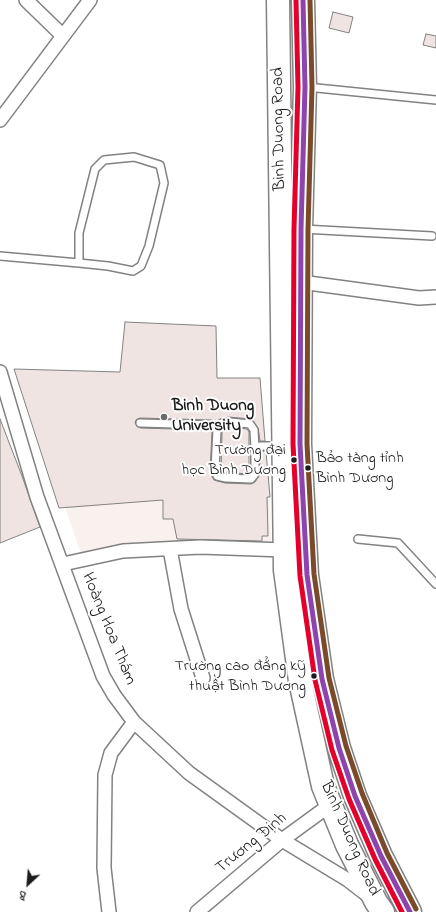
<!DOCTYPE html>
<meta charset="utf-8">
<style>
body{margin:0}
#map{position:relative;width:436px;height:912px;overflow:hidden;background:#fff;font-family:"Indie Flower",sans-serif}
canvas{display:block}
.north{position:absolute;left:8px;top:864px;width:40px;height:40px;-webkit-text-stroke:3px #fff;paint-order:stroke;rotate:206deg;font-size:11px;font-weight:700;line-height:16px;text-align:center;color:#1c1c1c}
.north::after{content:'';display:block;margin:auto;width:14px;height:18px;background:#1c1c1c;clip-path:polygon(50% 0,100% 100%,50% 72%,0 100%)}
</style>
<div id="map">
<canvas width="436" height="912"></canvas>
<div class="north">B</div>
</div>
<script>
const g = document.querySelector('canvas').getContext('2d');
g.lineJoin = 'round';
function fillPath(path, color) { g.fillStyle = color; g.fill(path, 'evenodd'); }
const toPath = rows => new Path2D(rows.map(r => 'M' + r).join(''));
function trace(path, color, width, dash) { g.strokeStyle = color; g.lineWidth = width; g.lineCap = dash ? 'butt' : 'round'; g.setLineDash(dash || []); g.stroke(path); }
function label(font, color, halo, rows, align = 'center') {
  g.font = font + ' "Indie Flower",sans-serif'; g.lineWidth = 4; g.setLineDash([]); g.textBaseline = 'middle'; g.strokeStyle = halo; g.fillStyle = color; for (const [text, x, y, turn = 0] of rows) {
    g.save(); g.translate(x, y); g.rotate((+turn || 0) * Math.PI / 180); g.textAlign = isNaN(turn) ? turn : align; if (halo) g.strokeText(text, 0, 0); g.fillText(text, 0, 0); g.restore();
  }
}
fillPath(toPath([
 [270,497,271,543,82,557,65,507,193,498]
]), '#f9f1ee');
const building = toPath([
 [333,12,353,17,349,33,329,28,333,12],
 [426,34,436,36,436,48,423,45,426,34],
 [125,322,216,326,217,378,260,378,265,441,260,441,258,428,250,419,229,417,220,419,216,422,212,420,140,418,136,420,135,423,140,428,210,430,212,432,210,472,214,480,225,483,251,484,255,482,260,474,260,452,266,451,270,497,267,497,268,536,262,536,262,541,177,539,173,519,163,519,163,500,59,508,14,369,120,372,125,322],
 [0,419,22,476,40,527,0,543,0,419],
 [230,427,247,429,249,432,249,474,221,472,222,432,224,428,230,427]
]);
fillPath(building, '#efe4e1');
trace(building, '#828282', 1);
const lane = toPath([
 [307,87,436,100],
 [303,229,432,236],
 [0,256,79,263,108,266,133,271,141,266,149,246,164,183,160,165,134,157,104,160,95,169,79,233,79,263],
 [140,423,212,425,217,430,215,470,217,476,226,478,251,479,255,474,255,449,260,446,280,446],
 [217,430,221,424,230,422,250,424,254,430,255,449],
 [358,539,398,543,436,584]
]);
const street = toPath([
 [26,0,62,35],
 [0,120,90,0],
 [301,282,419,298,436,297],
 [0,372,37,497,103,676,114,695,134,722,189,773,282,840,348,880,370,897],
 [170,549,181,609,203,678],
 [63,564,123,551,200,547,284,550],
 [109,912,104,868,105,775,111,753,134,722],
 [197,912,282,840,330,805]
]);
const highway = toPath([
 [278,0,285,570,300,681,323,786,347,845,376,902,383,912],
 [303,0,305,87,301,229,300,444,307,575,322,679,339,748,355,796,381,856,410,912]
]);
trace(lane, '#828282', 10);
trace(street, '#828282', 16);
trace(highway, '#828282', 25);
trace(lane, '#fff', 7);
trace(street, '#fff', 13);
trace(highway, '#fff', 22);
trace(toPath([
 [303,0,305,87,301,229,300,444,307,575,322,679,339,748,355,796,381,856,410,912]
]), '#8e44ad', 5);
trace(toPath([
 [296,0,298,87,294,229,293,444,300,576,315,680,332,750,349,799,375,859,402,912]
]), '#e4002b', 5);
trace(toPath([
 [310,0,312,87,308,229,307,444,314,574,329,678,346,746,362,793,387,853,416,909]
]), '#7a4b2a', 5);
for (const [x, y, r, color] of [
 [164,417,4,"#6b6b6b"],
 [294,460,3.5,"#1c1c1c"],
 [308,468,3.5,"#1c1c1c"],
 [314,676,3.5,"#1c1c1c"]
]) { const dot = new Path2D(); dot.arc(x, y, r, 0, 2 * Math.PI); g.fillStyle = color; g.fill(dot); trace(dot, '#fff', 1.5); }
label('16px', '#1c1c1c', '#fff', [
 ["Trường đại",286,451],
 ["học Bình Dương",286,471],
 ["Bảo tàng tỉnh",316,459,"left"],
 ["Bình Dương",316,479,"left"],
 ["Trường cao đẳng kỹ",306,667],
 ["thuật Bình Dương",306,687]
], 'right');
label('17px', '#1c1c1c', '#fff', [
 ["Binh Duong Road",280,129,-91],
 ["Hoàng Hoa Thám",108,629,68],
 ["Binh Duong Road",349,839,66],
 ["Trương Định",252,844,-39]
]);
label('bold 17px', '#1c1c1c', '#fff', [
 ["Binh Duong",172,407],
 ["University",172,427]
], 'left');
</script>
